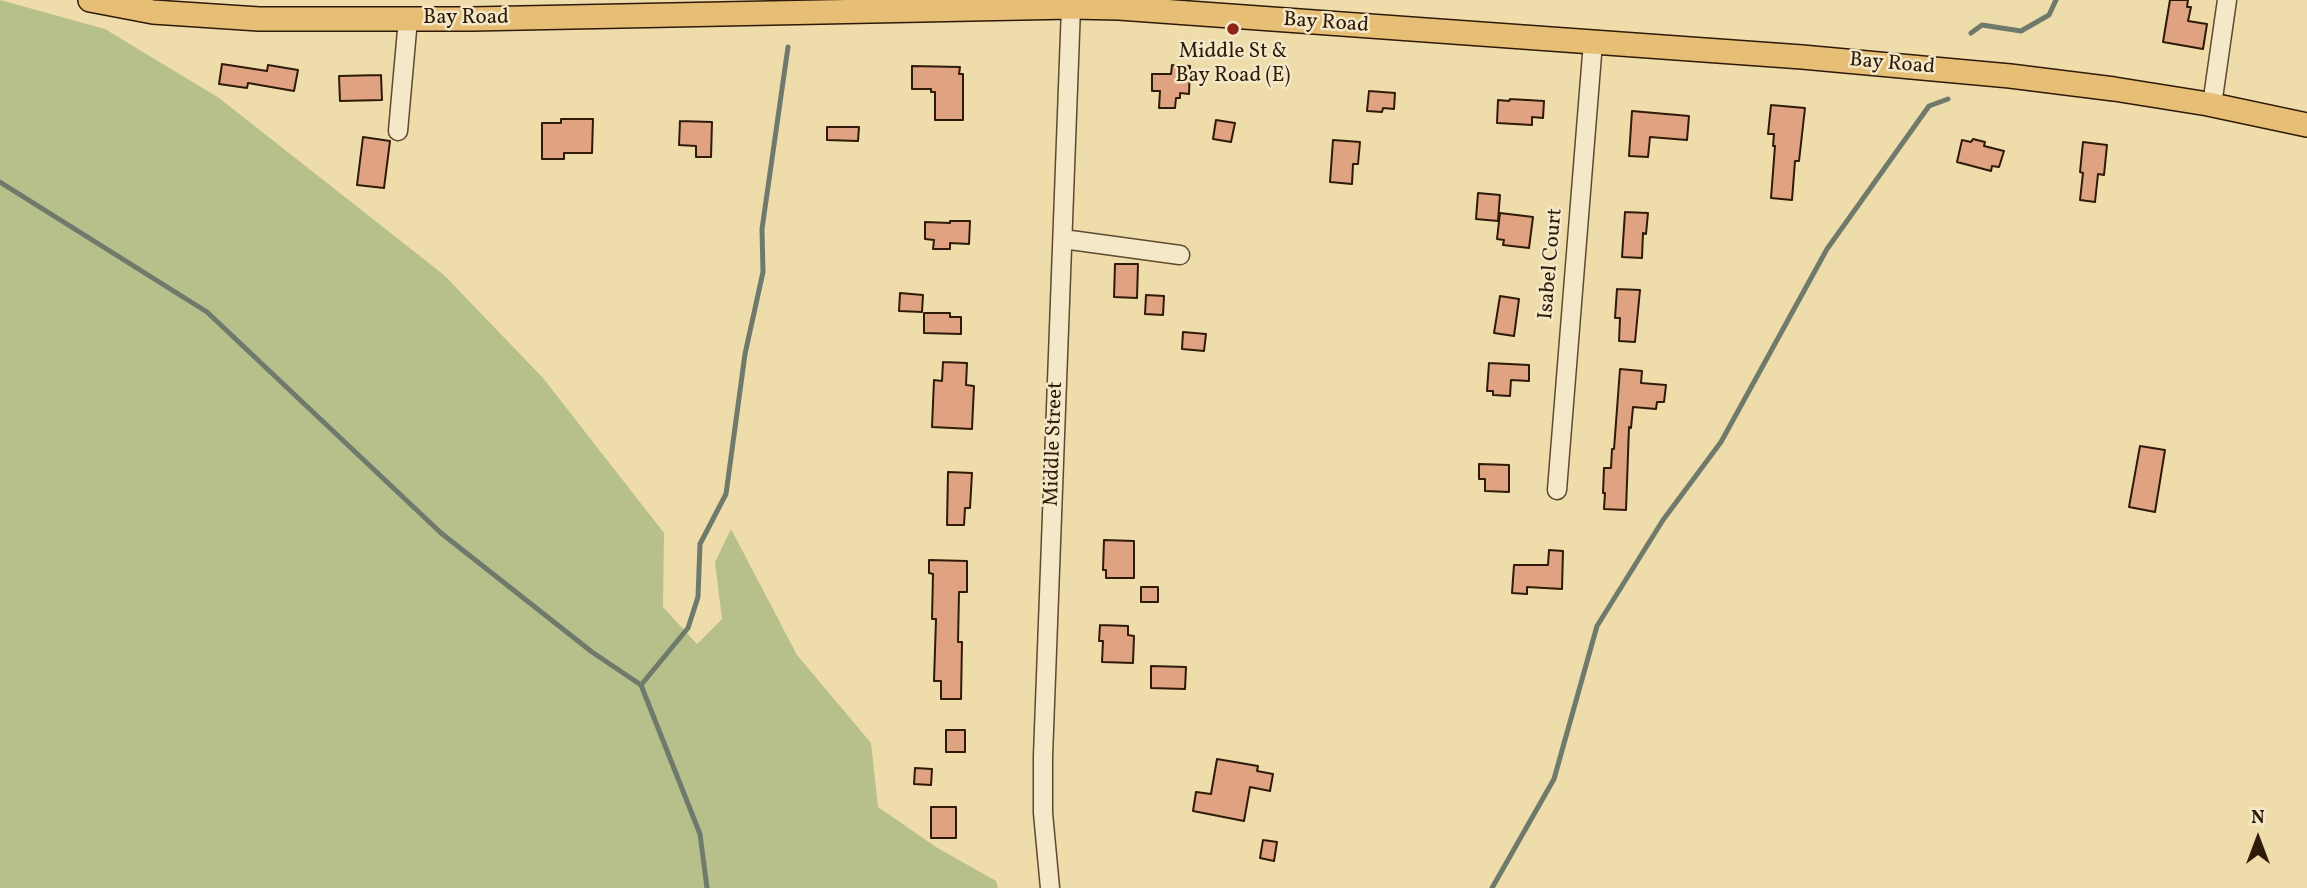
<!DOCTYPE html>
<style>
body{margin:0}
#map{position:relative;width:2307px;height:888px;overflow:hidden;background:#eedcaa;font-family:Vollkorn,serif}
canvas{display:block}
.north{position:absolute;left:2223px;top:804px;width:70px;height:70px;-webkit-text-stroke:5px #f4e8c8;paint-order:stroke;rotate:0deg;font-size:19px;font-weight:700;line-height:28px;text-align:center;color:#2e1a08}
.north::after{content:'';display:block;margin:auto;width:24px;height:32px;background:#2e1a08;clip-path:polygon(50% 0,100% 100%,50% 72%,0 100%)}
</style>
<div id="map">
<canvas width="2307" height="888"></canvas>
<div class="north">N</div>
</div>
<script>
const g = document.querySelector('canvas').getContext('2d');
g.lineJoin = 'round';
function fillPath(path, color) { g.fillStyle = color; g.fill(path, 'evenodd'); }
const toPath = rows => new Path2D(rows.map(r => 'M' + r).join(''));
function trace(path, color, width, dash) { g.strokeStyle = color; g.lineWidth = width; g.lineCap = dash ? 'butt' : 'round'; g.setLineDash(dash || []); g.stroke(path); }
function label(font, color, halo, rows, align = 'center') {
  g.font = font + ' Vollkorn,serif'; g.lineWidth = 5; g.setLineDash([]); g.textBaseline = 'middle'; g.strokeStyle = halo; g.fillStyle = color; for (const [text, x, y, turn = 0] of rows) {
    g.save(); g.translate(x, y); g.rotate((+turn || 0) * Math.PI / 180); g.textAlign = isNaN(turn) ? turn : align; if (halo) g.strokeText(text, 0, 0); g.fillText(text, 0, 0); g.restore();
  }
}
fillPath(toPath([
 [0,0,105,29,219,98,444,275,543,378,664,533,663,607,697,644,722,619,715,562,731,529,797,655,871,743,878,807,936,847,996,881,998,888,0,888]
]), '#b7c08a');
trace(toPath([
 [1971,33,1982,25,2021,31,2049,15,2056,0],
 [0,182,207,312,441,533,592,652,641,685,700,834,707,888],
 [641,685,688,628,698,597,700,544,726,494,745,354,763,272,762,229,788,47],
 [1492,888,1554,779,1597,626,1663,520,1721,442,1827,249,1929,106,1948,99]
]), '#6f7a6d', 5);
const building = toPath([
 [2170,0,2188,0,2187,7,2191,7,2188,21,2207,24,2203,49,2163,42,2170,0],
 [222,64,267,71,268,65,298,70,294,91,248,83,247,88,219,84,222,64],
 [1172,65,1190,66,1189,94,1180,93,1180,98,1176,98,1175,108,1159,108,1160,91,1152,91,1152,74,1171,74,1172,65],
 [912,66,960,67,959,74,963,74,963,120,935,120,935,92,931,92,931,89,912,89,912,66],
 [381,75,382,100,340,101,339,76,381,75],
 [1369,91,1395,93,1394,109,1383,108,1382,112,1367,111,1369,91],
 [1510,99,1544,101,1543,118,1532,117,1532,125,1497,123,1498,100,1509,101,1510,99],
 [1771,105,1805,108,1799,161,1795,161,1792,200,1771,198,1775,146,1773,146,1774,134,1768,134,1771,105],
 [1632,111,1689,116,1687,140,1650,137,1648,157,1629,156,1632,111],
 [561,119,593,119,592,153,564,153,564,159,542,159,542,123,561,123,561,119],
 [1216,120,1235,123,1231,142,1213,139,1216,120],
 [680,121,712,122,711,157,696,157,696,146,679,145,680,121],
 [827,127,859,127,858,141,827,140,827,127],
 [363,137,390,141,384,188,357,185,363,137],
 [1973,139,1985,142,1984,146,2004,151,1999,167,1992,166,1991,171,1957,162,1962,140,1971,142,1973,139],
 [1333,140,1360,142,1358,164,1353,164,1352,184,1330,182,1333,140],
 [2083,142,2107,145,2104,175,2098,174,2095,202,2080,200,2083,173,2080,172,2083,142],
 [1478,193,1500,195,1498,221,1476,219,1478,193],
 [1625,212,1648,213,1646,234,1643,233,1642,258,1622,257,1625,212],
 [1500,213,1533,217,1529,248,1503,245,1504,240,1497,239,1500,213],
 [950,221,970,221,969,244,950,243,950,249,933,249,934,240,925,239,925,222,950,223,950,221],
 [1115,264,1138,264,1137,298,1114,297,1115,264],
 [1617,289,1640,290,1635,342,1619,341,1620,318,1615,318,1617,289],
 [900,293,923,295,922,312,899,311,900,293],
 [1146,295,1164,296,1163,315,1145,314,1146,295],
 [1500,296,1519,299,1514,336,1494,333,1500,296],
 [924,313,950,313,950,317,961,317,961,334,924,333,924,313],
 [1183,332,1206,334,1204,351,1182,349,1183,332],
 [943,362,967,363,966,385,974,386,972,429,932,427,934,380,942,381,943,362],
 [1489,363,1529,365,1529,381,1511,380,1510,396,1493,395,1493,391,1487,391,1489,363],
 [1620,369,1642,371,1641,383,1666,385,1664,402,1657,402,1656,409,1633,407,1631,428,1629,427,1626,510,1604,509,1605,493,1603,493,1604,468,1611,468,1612,449,1614,449,1620,369],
 [2140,446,2165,450,2155,512,2129,507,2140,446],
 [1479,464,1509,465,1509,492,1485,491,1485,479,1479,479,1479,464],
 [948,472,972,473,970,508,965,508,964,525,947,525,948,472],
 [1104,540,1134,541,1134,578,1106,578,1106,570,1103,570,1104,540],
 [1549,550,1563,551,1562,589,1527,587,1527,594,1512,593,1514,565,1548,565,1549,550],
 [929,560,967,561,967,592,959,592,958,642,962,642,961,699,941,699,941,681,934,681,936,619,932,619,933,574,929,573,929,560],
 [1141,587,1158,587,1158,602,1141,602,1141,587],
 [1100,625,1128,626,1128,635,1134,636,1133,663,1102,662,1103,641,1099,641,1100,625],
 [1151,666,1186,667,1185,689,1151,688,1151,666],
 [946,730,965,730,965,752,946,752,946,730],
 [1217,759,1258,766,1257,771,1273,774,1270,791,1250,787,1244,821,1193,811,1196,792,1211,794,1217,759],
 [915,768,932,769,931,785,914,784,915,768],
 [931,807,956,807,956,838,931,838,931,807],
 [1263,840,1277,842,1274,861,1260,858,1263,840]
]);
fillPath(building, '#e0a382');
trace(building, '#2e1a08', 2);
const minor = toPath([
 [2212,105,2227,0],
 [398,131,408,19],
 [1063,239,1180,255],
 [1557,490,1593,42],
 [1050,888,1043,813,1043,756,1071,7]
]);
const major = toPath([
 [90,0,153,12,259,19,472,19,1071,7,1119,8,1802,57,2010,76,2114,89,2208,104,2307,125]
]);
trace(minor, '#5e4a30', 21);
trace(major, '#2e1a08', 26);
trace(minor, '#f4e8c8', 18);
trace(major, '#e7be75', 23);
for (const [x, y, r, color] of [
 [1233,29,7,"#8f2418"]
]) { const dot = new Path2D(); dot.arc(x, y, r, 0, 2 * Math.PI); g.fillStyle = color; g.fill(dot); trace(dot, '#f4e8c8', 2.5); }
label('21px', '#2e1a08', '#f4e8c8', [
 ["Bay Road",466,19],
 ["Bay Road",1326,24,4],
 ["Bay Road",1892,65,5],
 ["Isabel Court",1552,264,-85],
 ["Middle Street",1055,444,-88]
]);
label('21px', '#2e1a08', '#f4e8c8', [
 ["Middle St &",1233,53],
 ["Bay Road (E)",1233,77]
]);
</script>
